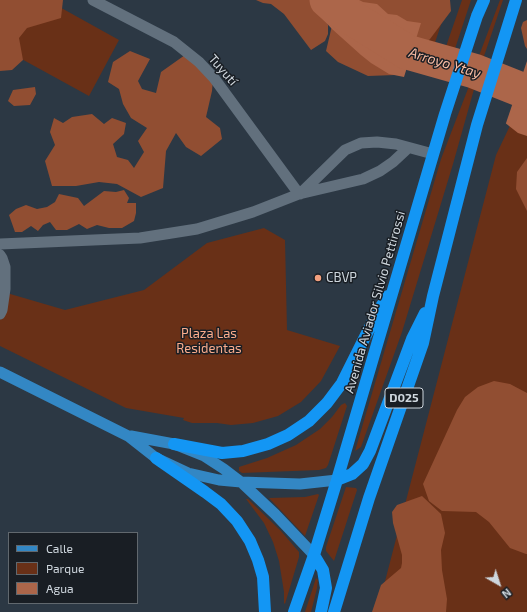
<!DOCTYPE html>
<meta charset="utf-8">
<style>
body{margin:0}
#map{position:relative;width:527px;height:612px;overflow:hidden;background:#2c3844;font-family:"Exo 2",sans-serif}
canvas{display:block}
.legend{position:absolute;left:8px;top:532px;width:130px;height:72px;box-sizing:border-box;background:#191e24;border:1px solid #61686e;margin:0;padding:5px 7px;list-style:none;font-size:12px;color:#ced6dd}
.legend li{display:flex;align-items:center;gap:8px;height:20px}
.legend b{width:20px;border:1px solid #61686e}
.north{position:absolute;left:479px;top:564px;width:40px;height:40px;-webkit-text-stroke:3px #191e24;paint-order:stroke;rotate:141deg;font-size:11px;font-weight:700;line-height:16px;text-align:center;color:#ced6dd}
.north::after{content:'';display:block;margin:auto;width:14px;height:18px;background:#ced6dd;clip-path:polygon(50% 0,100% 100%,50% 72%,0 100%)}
</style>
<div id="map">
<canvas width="527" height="612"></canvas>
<ul class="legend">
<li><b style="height:5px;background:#3387c4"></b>Calle</li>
<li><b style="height:11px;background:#693017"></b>Parque</li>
<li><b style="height:11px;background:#ac664a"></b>Agua</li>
</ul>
<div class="north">N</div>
</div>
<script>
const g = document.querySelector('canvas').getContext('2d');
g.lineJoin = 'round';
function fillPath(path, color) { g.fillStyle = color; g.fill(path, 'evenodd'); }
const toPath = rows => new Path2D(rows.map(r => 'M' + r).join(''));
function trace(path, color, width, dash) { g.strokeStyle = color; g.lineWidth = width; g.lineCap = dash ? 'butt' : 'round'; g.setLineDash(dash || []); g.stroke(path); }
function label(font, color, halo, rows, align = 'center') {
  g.font = font + ' "Exo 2",sans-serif'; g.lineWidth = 3; g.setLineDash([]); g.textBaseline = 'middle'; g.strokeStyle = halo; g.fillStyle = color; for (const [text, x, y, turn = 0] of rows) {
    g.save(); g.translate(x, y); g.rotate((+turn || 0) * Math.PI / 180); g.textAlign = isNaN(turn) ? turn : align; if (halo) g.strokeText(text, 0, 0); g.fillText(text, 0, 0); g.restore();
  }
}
fillPath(toPath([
 [47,0,119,40,89,96,7,51],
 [449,0,430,58,415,54],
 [462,0,471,0,450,64,441,61],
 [500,0,503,0,479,71,474,69],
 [474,73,478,75,453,164,402,332,361,447,355,451,441,159],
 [527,90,527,612,377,612,496,155],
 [264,228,285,240,287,330,340,346,321,381,301,402,278,416,253,423,231,425,217,423,192,423,183,420,184,418,126,408,0,346,0,291,65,310,144,290,207,243],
 [345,403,347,406,346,409,328,465,326,468,319,470,242,473,239,471,239,467,242,466,267,458,296,445,320,429,332,417,341,405],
 [346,487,356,488,357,490,334,561,326,551,326,547],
 [319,495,305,536,269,498,305,497,318,494],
 [246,499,248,499,281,531,299,552,299,557,285,604,284,603,284,592,279,561,273,542,264,523],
 [316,578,318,580,317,588,311,612,305,612]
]), '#693017');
fillPath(toPath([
 [0,0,63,0,61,18,27,28,19,38,23,60,12,70,0,71],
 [256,0,316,0,328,25,328,34,325,41,311,50,284,14,271,4,263,3],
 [336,0,450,0,451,11,430,39,419,50,408,65,395,75,368,76,338,62,326,51,335,13],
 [527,20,527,49,525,46,521,28,523,22],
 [130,51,150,59,138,81,142,89,156,93,161,72,185,55,213,79,212,91,206,117,220,128,222,139,201,156,186,147,176,133,166,151,163,188,141,197,117,184,99,182,76,186,52,186,45,161,55,145,50,132,54,118,63,123,72,117,92,114,104,124,112,118,126,123,124,134,113,144,117,157,128,160,134,168,144,152,138,141,147,128,131,118,123,104,119,89,108,82,113,62],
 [35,87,36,94,30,105,14,106,8,101,13,90],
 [527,158,527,211,516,189,517,172],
 [124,190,129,198,127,203,136,203,136,213,134,221,122,228,109,228,97,225,87,229,79,224,67,230,56,230,50,222,43,225,38,231,31,226,22,232,15,232,9,215,16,209,26,205,37,209,47,207,55,202,59,194,78,198,84,206,104,191,116,192],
 [494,381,510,384,527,393,527,554,526,554,510,548,489,522,476,512,442,511,429,501,423,484,457,410,465,397,478,387],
 [422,496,441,514,445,533,441,550,442,570,447,599,446,612,372,612,381,585,401,568,402,563,402,555,393,523,392,512,397,505]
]), '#914e32');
fillPath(toPath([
 [311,0,359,0,363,2,377,4,388,14,397,15,407,21,421,23,404,77,389,74,371,63,361,55,332,29,316,12],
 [527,57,527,136,518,133,504,122]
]), '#ac664a');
fillPath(toPath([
 [527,55,527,61,505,126,502,122,525,57]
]), '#2c3844');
trace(toPath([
 [327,0,336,8,407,52,474,71,527,92]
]), '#ac664a', 35);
trace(toPath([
 [93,0,174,42,199,62,214,78,299,194],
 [300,194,345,150,361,143,377,142,396,144,433,154],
 [0,244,140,238,197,229,253,212,299,194,363,179,380,171,393,162,408,148],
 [0,255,2,258,5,267,5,289,2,310,0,314]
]), '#62707d', 11);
trace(toPath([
 [0,372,128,436,156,458,188,473,219,480,241,482,300,484,337,480],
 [131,436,174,444,204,456,224,469,241,482,275,514,314,555]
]), '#3387c4', 11);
trace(toPath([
 [174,444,222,453,243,451,268,444,288,435,309,421,327,403,342,383,378,311,388,296],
 [156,458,205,492,221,504,237,521,250,541,258,560,263,577,265,612],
 [337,480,352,474,363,464,370,451,412,339,425,313],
 [314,555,323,570,326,588,321,612],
 [294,612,314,555,337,480,445,114,477,16,484,0],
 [334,612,369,498,423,343,433,296,477,125,516,0]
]), '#1396f4', 12);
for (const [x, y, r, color] of [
 [318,278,4,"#f2a07f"]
]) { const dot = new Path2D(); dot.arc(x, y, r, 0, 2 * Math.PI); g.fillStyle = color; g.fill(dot); trace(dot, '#191e24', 1.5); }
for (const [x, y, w] of [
 [404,398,38]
]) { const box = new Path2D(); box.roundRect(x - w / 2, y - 10, w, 20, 3); g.fillStyle = '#191e24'; g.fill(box); trace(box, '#ced6dd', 1); }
label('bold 12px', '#ced6dd', null, [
 ["D025",404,398]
]);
label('13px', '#ced6dd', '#191e24', [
 ["Tuyutí",223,70,49],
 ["Avenida Aviador Silvio Pettirossi",375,302,-74]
]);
label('13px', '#ced6dd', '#191e24', [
 ["CBVP",326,278]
], 'left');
label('13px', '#fcad8d', '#191e24', [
 ["Plaza Las",209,334],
 ["Residentas",209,349]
]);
label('italic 14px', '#f8bca4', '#191e24', [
 ["Arroyo Ytay",445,63,17]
]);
</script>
